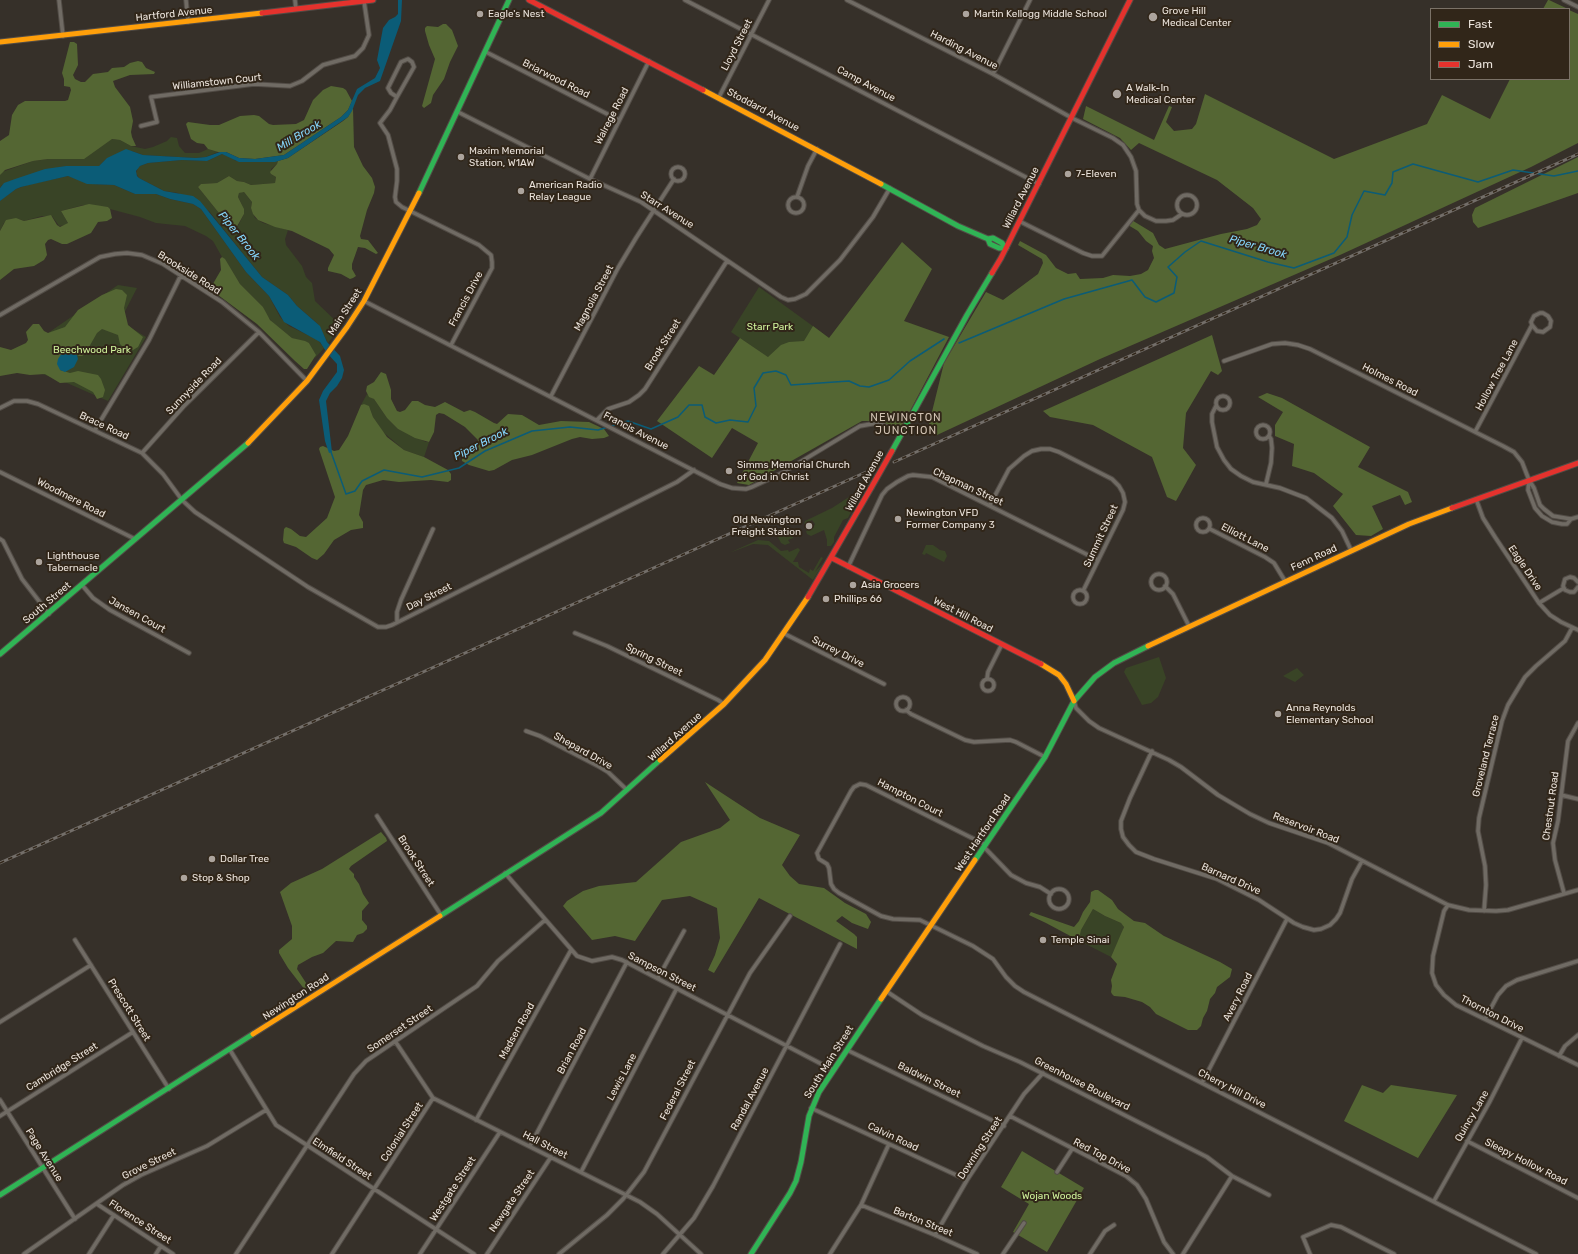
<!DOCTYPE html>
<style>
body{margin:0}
#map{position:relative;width:1578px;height:1254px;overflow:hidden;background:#363029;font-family:Rubik,sans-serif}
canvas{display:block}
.legend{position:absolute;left:1430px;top:8px;width:140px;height:72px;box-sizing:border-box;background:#312619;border:1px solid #7b7267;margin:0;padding:5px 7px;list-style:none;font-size:12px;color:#ebe3db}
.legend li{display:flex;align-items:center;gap:8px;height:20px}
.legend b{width:20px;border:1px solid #7b7267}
</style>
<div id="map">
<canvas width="1578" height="1254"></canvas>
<ul class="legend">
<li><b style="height:5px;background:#30b455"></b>Fast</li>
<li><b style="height:5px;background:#ff9f0a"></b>Slow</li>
<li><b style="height:5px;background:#e5322d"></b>Jam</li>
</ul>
</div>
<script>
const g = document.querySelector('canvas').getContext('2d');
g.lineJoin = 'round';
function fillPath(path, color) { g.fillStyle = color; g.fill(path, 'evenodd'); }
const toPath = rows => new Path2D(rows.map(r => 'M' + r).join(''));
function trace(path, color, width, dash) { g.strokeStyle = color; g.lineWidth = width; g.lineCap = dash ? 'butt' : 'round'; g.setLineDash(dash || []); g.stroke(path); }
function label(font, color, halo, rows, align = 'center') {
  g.font = font + ' Rubik,sans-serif'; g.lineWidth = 4; g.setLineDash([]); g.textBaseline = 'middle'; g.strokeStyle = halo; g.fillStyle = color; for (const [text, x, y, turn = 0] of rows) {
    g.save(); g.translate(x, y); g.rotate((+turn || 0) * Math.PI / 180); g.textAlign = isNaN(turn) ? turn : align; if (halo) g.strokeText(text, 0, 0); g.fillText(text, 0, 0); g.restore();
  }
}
fillPath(toPath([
 [171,137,177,138,179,146,185,153,199,153,208,149,218,152,206,157,196,158,143,155,132,151,105,160,99,166,60,167,2,185,0,188,0,175,2,172,33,161,48,159,78,159,111,139,120,140,131,146,145,149,153,147,167,141],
 [222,154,229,156,236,161,278,161,277,164,271,169,271,174,276,177,275,183,251,185,244,182,237,181,229,176,217,183,201,184,198,187,223,218,233,229,237,228,244,214,242,205,238,197,239,193,243,191,252,202,251,208,255,218,263,223,288,230,285,239,286,245,302,266,306,277,312,283,315,301,339,324,338,330,328,343,318,324,297,306,288,295,262,277,209,211,178,193,164,191,139,178,136,173,138,168,140,166,148,163,182,160,207,161],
 [68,176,93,184,114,185,135,194,153,193,170,199,193,204,201,209,246,272,269,296,280,317,289,326,318,340,324,348,315,358,315,354,309,343,292,338,273,323,267,316,263,307,240,284,225,260,222,257,213,241,206,236,185,226,156,223,140,217,110,209,108,207,83,205,61,211,68,223,67,225,59,226,52,216,42,216,24,221,19,219,4,223,0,231,0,201,2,199,16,189,27,185],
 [118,285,137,288,120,321,146,337,108,401,67,383,18,365,17,350,48,333],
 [759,287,872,369,797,377,731,332],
 [367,394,374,399,387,418,398,429,426,442,429,442,424,457,404,450,383,432,373,417,370,409,364,404,361,405],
 [863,489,848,518,843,520,834,537,834,542,831,546,827,546,827,540,824,530,811,536,807,534,806,531,813,528,815,524,812,520,804,524,805,521,832,508,852,495],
 [796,528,799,533,793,536,793,538,788,540,790,543,785,545,781,543,777,535,779,532,781,531,784,534],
 [758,540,769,541,781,551,788,550,789,552,798,548,800,550,793,562,798,562,799,567,809,573,810,569,813,571,821,557,823,558,815,572,824,562,813,580,768,545,753,544,729,553],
 [926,545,933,545,940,550,945,551,947,556,944,562,926,553,925,555,922,554],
 [1159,657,1166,678,1158,697,1151,703,1142,705,1124,672,1126,668],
 [1297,668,1304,675,1295,682,1283,676],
 [1093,909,1105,916,1121,923,1124,926,1122,934,1111,957,1076,939,1080,935,1081,930]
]), '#394426');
fillPath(toPath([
 [1548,0,1549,0,1568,9,1543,9],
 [1569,10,1578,14,1578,143,1531,167,1340,255,1100,359,937,435,928,428,944,363,986,292,1003,300,1038,274,1043,263,1042,259,1018,245,1020,241,1046,255,1056,268,1068,274,1076,273,1080,279,1103,278,1113,275,1130,276,1141,274,1148,270,1154,258,1152,251,1153,246,1146,241,1138,231,1128,225,1130,219,1153,233,1159,245,1165,249,1221,234,1247,229,1257,225,1261,219,1253,208,1217,180,1139,143,1131,150,1120,138,1083,119,1086,106,1154,140,1169,106,1172,107,1166,122,1174,131,1192,129,1196,124,1205,94,1334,159,1427,124,1442,95,1490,119,1510,79,1569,79],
 [443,24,446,24,452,30,458,46,450,62,444,79,433,95,431,103,424,108,422,106,435,59,429,45,425,31,425,28,427,26,438,27],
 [70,42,74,42,77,44,78,65,73,75,75,79,81,82,85,82,93,74,108,72,112,68,124,67,130,63,138,61,142,62,146,68,155,72,154,74,130,75,113,81,115,87,130,107,133,121,131,132,132,137,136,146,131,146,120,140,112,139,84,159,48,159,33,161,5,170,0,175,0,141,9,135,12,115,18,105,25,101,65,101,68,100,71,90,70,87,64,86,64,79,62,73],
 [331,86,343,88,346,90,352,101,348,110,341,117,284,155,255,159,239,158,226,152,218,152,208,149,204,144,197,143,191,139,186,124,188,122,210,125,219,125,240,116,254,115,259,116,269,124,273,125,296,124,304,120,313,100,323,90],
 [353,108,354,147,363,166,372,178,375,187,374,193,367,210,360,236,361,239,368,240,378,253,376,254,365,248,358,247,352,264,352,269,356,276,353,278,350,279,341,274,328,271,328,268,334,255,329,249,292,231,275,227,258,220,253,214,251,208,252,202,244,192,239,193,238,197,244,209,244,214,235,230,223,218,198,187,201,184,217,183,229,176,237,181,244,182,251,185,275,183,276,177,271,174,270,172,277,164,278,161,288,158,343,121,348,117],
 [1578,157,1578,193,1478,228,1473,222,1472,215,1475,208],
 [89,204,108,207,110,209,112,218,107,221,98,222,91,233,67,244,62,244,51,239,48,240,45,244,47,255,44,260,34,266,14,269,0,280,0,231,6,220,16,218,24,221,51,215,57,225,60,227,68,223,61,211],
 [902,242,932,269,904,321,949,337,900,430,878,421,862,421,749,485,737,483,758,443,732,428,712,458,657,421,699,366,714,375,740,338,768,357,781,345,789,342,804,341,813,326,829,338],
 [222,257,225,259,240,284,263,307,270,320,292,338,305,341,309,343,316,355,307,369,304,369,295,361,257,324,210,289,221,270,220,259],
 [116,289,122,290,127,295,124,308,128,325,143,337,138,347,133,350,122,346,120,344,118,335,102,329,97,333,85,354,82,356,79,356,66,350,60,370,70,373,78,371,98,375,101,379,105,390,103,397,97,399,93,392,74,382,60,383,45,374,30,375,17,373,0,376,0,347,11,350,26,343,28,340,26,332,33,324,39,324,44,331,48,333,65,327,78,310,102,295],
 [1212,335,1222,371,1218,375,1211,371,1186,413,1183,448,1196,465,1176,501,1167,497,1152,457,1093,425,1050,417,1043,411],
 [381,372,386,374,391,390,391,399,397,411,400,412,405,410,412,401,418,401,425,405,435,407,445,402,464,412,470,410,475,412,494,423,497,424,508,414,522,415,539,425,561,421,589,422,604,429,609,436,604,438,592,439,580,437,572,439,532,455,512,460,494,470,489,471,469,465,462,461,462,458,477,445,478,440,465,427,444,414,439,413,436,415,434,432,429,442,415,438,398,429,387,418,374,399,369,397,366,391,367,386,374,382],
 [1267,393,1282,398,1370,447,1358,467,1408,492,1412,502,1405,505,1400,495,1372,506,1383,529,1371,536,1356,535,1333,506,1343,494,1314,473,1292,466,1294,444,1275,436,1275,425,1283,412,1258,397],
 [364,404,369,406,373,417,387,437,404,450,424,457,448,470,451,474,451,480,448,482,431,480,399,482,383,480,366,485,363,490,359,515,363,522,363,528,351,530,334,540,324,554,317,560,312,558,296,547,284,543,283,540,284,529,286,527,291,529,300,536,306,537,327,518,335,497,319,449,320,447,323,446,334,451,339,450,348,436,361,405],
 [705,782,760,818,800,835,782,865,790,876,799,884,824,888,845,903,866,914,871,922,868,929,852,923,842,916,836,921,854,934,857,937,857,949,759,898,714,973,708,970,715,955,720,938,717,908,690,896,662,900,635,941,615,936,592,940,563,906,567,901,583,891,599,886,636,882,681,842,720,828,730,820],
 [381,832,386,838,387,841,351,866,349,869,354,874,354,877,359,884,363,894,369,903,362,911,362,920,367,926,367,929,363,933,357,935,353,942,336,941,323,953,312,957,298,965,297,969,308,986,308,987,305,990,288,968,279,953,279,950,292,939,292,926,280,892,291,883,322,869],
 [1095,890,1098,890,1112,900,1118,909,1134,921,1145,923,1164,936,1220,962,1232,969,1230,977,1217,987,1215,993,1210,999,1207,1011,1203,1018,1201,1026,1197,1030,1188,1030,1156,1014,1150,1007,1142,1002,1125,997,1114,996,1112,994,1111,992,1112,986,1111,980,1117,964,1111,957,1124,927,1121,923,1105,916,1093,909,1081,930,1080,935,1076,939,1046,923,1029,915,1031,912,1074,927,1079,921,1083,912,1090,902,1091,892],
 [1362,1085,1383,1093,1391,1085,1457,1095,1418,1158,1344,1121],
 [1022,1151,1084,1188,1047,1252,1013,1232,1029,1204,1001,1187]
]), '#546633');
fillPath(toPath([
 [398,0,402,0,401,21,380,81,365,88,358,95,352,111,348,117,288,158,275,162,239,162,222,154,207,161,182,160,148,163,140,166,136,171,137,176,139,178,164,191,193,196,200,201,262,277,288,295,297,306,320,326,327,342,340,356,344,370,342,378,337,386,330,393,326,401,332,452,329,453,325,441,319,400,323,391,337,372,337,364,327,353,320,342,284,322,269,296,246,272,201,209,193,204,170,199,156,194,135,194,114,185,87,184,68,176,21,187,16,189,0,201,0,188,4,183,15,179,45,169,66,166,99,166,107,158,126,149,143,155,196,158,206,157,220,152,226,152,239,158,255,159,284,155,341,117,348,110,357,89,375,78,380,68,377,60,383,28,389,20,395,17,398,14],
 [64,350,66,350,77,355,78,359,74,367,65,372,60,370,57,364,58,359]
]), '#0b5c77');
trace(toPath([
 [959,343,1064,299,1132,280,1145,297,1156,302,1174,293,1177,277,1168,267,1185,252,1201,241,1268,262,1294,268,1334,253,1347,237,1352,215,1364,191,1385,195,1392,183,1393,172,1413,164,1478,182,1513,170,1554,176,1578,171],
 [331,452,346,494,355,491,362,481,384,470,422,477,459,468,485,451,532,431,570,427,598,430,628,421,651,429,678,417,689,405,702,405,705,417,716,423,730,420,748,422,756,406,754,388,763,373,776,371,786,375,791,385,849,381,860,386,869,387,889,380,910,361,944,339]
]), '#0b5c77', 1.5);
const street = toPath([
 [59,0,63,36],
 [186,0,188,22],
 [295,0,296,9],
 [685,0,1039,184],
 [847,0,993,74,1072,118,1113,138,1123,145,1131,157,1136,171,1137,204,1139,210,1145,216,1156,221,1166,221,1173,220,1182,214],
 [1564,0,1578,7],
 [486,52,619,120],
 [993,74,1030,0],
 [397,97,391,93,388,88,401,62,408,59,412,62,414,67,397,97,390,110,380,123,388,135,397,169,397,181,395,197,396,202,402,207,479,245,491,255,492,262,492,268,451,345],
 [719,97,769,0],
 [458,112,590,179,641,202,781,297,788,300,795,299,806,294,840,260,873,217,890,188],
 [141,126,157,122,151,97,254,84,290,86,302,81,323,65,355,56,363,48,369,35,364,1],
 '671 174a7 7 0 1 1 14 0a7 7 0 1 1-14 0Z',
 [590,179,649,61],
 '1177 205a10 10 0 1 1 20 0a10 10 0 1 1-20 0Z',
 [797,197,808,166,817,149],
 '788 205a8 8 0 1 1 16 0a8 8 0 1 1-16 0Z',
 [1019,221,1083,253,1092,256,1102,256,1139,210],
 [364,301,720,484,732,488,746,489,752,487,782,473,860,426,877,423,888,427,901,435],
 [0,315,100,257,115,254,127,253,142,255,163,264,222,302,259,332,307,381],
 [1224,361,1272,344,1285,343,1298,345,1310,349,1503,446,1514,452,1522,462,1529,480,1534,488,1540,505,1544,509,1553,516,1571,519],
 '1216 403a7 7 0 1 1 14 0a7 7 0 1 1-14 0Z',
 [551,396,618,268,636,238,674,179],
 [1216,406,1212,414,1212,422,1217,447,1224,460,1231,469,1241,476,1253,482,1280,488,1306,498,1332,518,1342,531,1351,550],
 [0,408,14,401,27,401,38,404,142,453,163,474,182,500,195,512,308,587,378,627,386,627,392,625,677,482,694,470],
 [597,420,608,409,629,402,639,395,645,389,727,261],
 '1256 432a7 7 0 1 1 14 0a7 7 0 1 1-14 0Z',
 [95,430,149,340,181,275],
 [1475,432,1532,325,1531,322,1534,316,1540,313,1543,313,1548,316,1551,321,1550,327,1543,332,1537,331,1532,325],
 [142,453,184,406,259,332],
 [0,472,135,539],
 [1529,480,1528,490,1535,508,1542,516,1552,522,1562,524,1567,524,1571,519,1578,517],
 [1266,484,1271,463,1272,448,1271,439,1269,436],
 [1476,499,1483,518,1495,537,1539,603,1550,615,1561,622,1578,630],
 [990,505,1009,469,1024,456,1032,451,1041,449,1050,449,1059,452,1112,479,1119,486,1123,493,1125,502,1123,510,1083,591],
 '1196 525a7 7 0 1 1 14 0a7 7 0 1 1-14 0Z',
 [1210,529,1265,557,1274,563,1285,581],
 [0,539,3,541,22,579,49,614],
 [848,567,882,495,887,489,897,482,908,476,913,475,932,477,1098,560],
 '1151 582a8 8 0 1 1 16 0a8 8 0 1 1-16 0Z',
 [1578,582,1574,578,1570,577,1565,579,1563,586,1565,590,1570,592,1574,592,1578,587],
 [82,585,93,598,110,610,189,653],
 [1165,586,1173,594,1189,626],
 '1073 597a7 7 0 1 1 14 0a7 7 0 1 1-14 0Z',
 [1539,603,1564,588],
 [397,622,397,612,401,600,433,529],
 [575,633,607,646,718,700,724,704],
 [785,634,884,684],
 '982 685a6 6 0 1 1 12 0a6 6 0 1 1-12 0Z',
 [987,679,988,672,1002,644],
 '896 704a7 7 0 1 1 14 0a7 7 0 1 1-14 0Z',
 [1074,701,1076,708,1089,721,1099,728,1169,760,1181,767,1218,795,1250,814,1269,823,1328,843,1448,905,1469,910,1496,911,1508,910,1578,890],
 [906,710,911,714,965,740,974,742,1010,740,1016,742,1045,757],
 [526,731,540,736,598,766,608,772,627,790],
 [1152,751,1130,798,1121,821,1121,829,1123,837,1129,845,1136,852,1154,859,1217,879,1259,900,1294,923,1303,927,1314,930,1321,929,1330,925,1336,919,1340,913,1352,879,1362,861],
 [1561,795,1578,799],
 [377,816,441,915],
 [986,845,866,785,860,784,854,787,851,791,817,853,819,859,827,864,829,868,831,884,834,889,839,893,881,916,893,919,920,920,973,946,993,959,1006,977,1015,986,1024,992,1536,1254],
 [984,847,1011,875,1026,883,1040,887,1051,894],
 [505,873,577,956,592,961,612,957,622,960,833,1070],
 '1049 899a10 10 0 1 1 20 0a10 10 0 1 1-20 0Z',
 [1564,893,1555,860,1553,843,1558,821,1568,741,1578,723],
 [1448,905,1444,911,1433,956,1432,973,1436,985,1444,995,1456,1005,1578,1065],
 [1484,911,1486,885,1485,866,1478,831,1479,818,1502,721,1508,705,1525,677,1536,666,1565,641,1572,628],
 [75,940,169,1089],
 [658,978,684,931],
 [886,991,922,1015,983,1046,1020,1062,1207,1157,1232,1176,1269,1195],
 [1485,1019,1498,995,1506,986,1517,980,1578,961],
 [0,1022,91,965],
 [395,1041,433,1098,640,1202,657,1214,701,1254],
 [230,1050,276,1125,474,1254],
 [847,1050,1004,1126],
 [1559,1056,1565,1046,1578,1035],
 [1202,1083,1287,919],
 [0,1100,75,1219],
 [811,1108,967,1180],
 [0,1116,133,1032],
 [1010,1116,1126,1176,1137,1185,1146,1199,1164,1242,1173,1254],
 [476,1120,571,950],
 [1467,1141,1578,1198],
 [530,1146,627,962],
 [581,1172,677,988],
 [1057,1172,1072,1149],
 [1434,1201,1489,1103,1522,1038],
 [97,1204,173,1254],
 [861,1205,935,1235,977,1254],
 [935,1235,967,1180,1024,1094,1043,1073],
 [24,1254,123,1185,141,1175,207,1146,266,1110],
 [89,1254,114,1215],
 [156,1254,161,1246],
 [236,1254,354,1074,366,1061,477,986,498,961,545,920],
 [332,1254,433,1098],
 [420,1254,500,1132],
 [487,1254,551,1157],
 [559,1254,607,1215,623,1199,644,1172,750,973,790,916],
 [663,1254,694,1218,713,1186,840,944],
 [830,1254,861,1205,889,1144],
 [1003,1254,1024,1223],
 [1090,1254,1105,1231,1114,1225],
 [1183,1254,1232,1176],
 [1310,1254,1303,1237,1331,1225,1341,1227,1394,1254]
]);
const fast = toPath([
 [881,184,958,226,988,239,990,244,999,248,1006,248],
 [419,193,509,0],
 [988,239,993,238,1002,243,1006,248],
 [892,451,967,315,992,273],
 [0,654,248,443],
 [975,860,1045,757,1074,701,1095,677,1114,663,1148,646],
 [440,916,601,813,660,760],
 [0,1195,253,1034],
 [751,1254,790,1193,796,1181,801,1162,809,1116,819,1092,881,999]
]);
const slow = toPath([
 [0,42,262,13],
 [703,90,881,184],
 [248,443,307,381,347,327,364,301,419,193],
 [1148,646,1409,524,1452,508],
 [1041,664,1059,675,1066,684,1074,701],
 [660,760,724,704,765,660,808,597],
 [881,999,975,860],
 [253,1034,440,916]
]);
const jam = toPath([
 [529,0,703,90],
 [262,13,373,0],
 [992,273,1001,258,1130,0],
 [1452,508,1578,463],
 [832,558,1041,664],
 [808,597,871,488]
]);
trace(street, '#524c46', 5.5);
trace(fast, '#524c46', 7);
trace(slow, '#524c46', 7);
trace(jam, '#524c46', 7);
trace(street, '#706b64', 3.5);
trace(fast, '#30b455', 5);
trace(slow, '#ff9f0a', 5);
trace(jam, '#e5322d', 5);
const rail = toPath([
 [894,462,1578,154],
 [0,863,875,468]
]);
trace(rail, '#736e69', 3);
trace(rail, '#312619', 1.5, [4.5]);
const jamBridge = toPath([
 [871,488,892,451]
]);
trace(jamBridge, '#524c46', 7, []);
trace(jamBridge, '#e5322d', 5);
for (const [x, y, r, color] of [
 [480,14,4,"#aca49d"],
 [966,14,4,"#aca49d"],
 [1153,17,5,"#aca49d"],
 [1117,94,5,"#aca49d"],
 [461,157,4,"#aca49d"],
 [1068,174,4,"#aca49d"],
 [521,191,4,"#aca49d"],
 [729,471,4,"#aca49d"],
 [898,519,4,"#aca49d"],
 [809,526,4,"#aca49d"],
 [39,562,4,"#aca49d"],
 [853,585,4,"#aca49d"],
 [826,599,4,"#aca49d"],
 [1278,714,4,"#aca49d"],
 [212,859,4,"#aca49d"],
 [184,878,4,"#aca49d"],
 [1043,940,4,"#aca49d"]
]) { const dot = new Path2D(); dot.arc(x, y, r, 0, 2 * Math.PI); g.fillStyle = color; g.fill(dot); trace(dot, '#312619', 1.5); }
label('10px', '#ebe3db', '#312619', [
 ["Grove Hill",1162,11],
 ["Medical Center",1162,23],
 ["Eagle's Nest",488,14],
 ["Martin Kellogg Middle School",974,14],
 ["A Walk-In",1126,88],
 ["Medical Center",1126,100],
 ["Maxim Memorial",469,151],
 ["Station, W1AW",469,163],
 ["7-Eleven",1076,174],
 ["American Radio",529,185],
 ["Relay League",529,197],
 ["Simms Memorial Church",737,465],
 ["of God in Christ",737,477],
 ["Newington VFD",906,513],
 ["Former Company 3",906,525],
 ["Old Newington",801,520,"right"],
 ["Freight Station",801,532,"right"],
 ["Lighthouse",47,556],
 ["Tabernacle",47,568],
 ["Asia Grocers",861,585],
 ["Phillips 66",834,599],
 ["Anna Reynolds",1286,708],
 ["Elementary School",1286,720],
 ["Dollar Tree",220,859],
 ["Stop & Shop",192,878],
 ["Temple Sinai",1051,940]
], 'left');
label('10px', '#ebe3db', '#312619', [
 ["Hartford Avenue",174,14,-6],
 ["Lloyd Street",737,45,-63],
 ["Harding Avenue",964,50,27],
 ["Briarwood Road",556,79,27],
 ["Williamstown Court",217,82,-6],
 ["Camp Avenue",866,84,28],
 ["Stoddard Avenue",763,110,28],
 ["Walrege Road",612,116,-63],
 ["Willard Avenue",1021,198,-63],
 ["Starr Avenue",667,210,32],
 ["Brookside Road",189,273,32],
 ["Magnolia Street",594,298,-62],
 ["Francis Drive",466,299,-62],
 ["Main Street",345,312,-57],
 ["Brook Street",663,345,-58],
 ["Hollow Tree Lane",1497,375,-62],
 ["Holmes Road",1390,380,27],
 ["Sunnyside Road",194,386,-46],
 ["Brace Road",104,426,25],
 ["Francis Avenue",636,431,27],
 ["Willard Avenue",865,481,-61],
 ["Chapman Street",968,487,25],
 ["Woodmere Road",71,498,27],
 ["Summit Street",1101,536,-65],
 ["Elliott Lane",1245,538,27],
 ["Fenn Road",1314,558,-25],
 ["Eagle Drive",1525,568,56],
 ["Day Street",429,597,-27],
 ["South Street",47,603,-40],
 ["Jansen Court",137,615,29],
 ["West Hill Road",963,615,27],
 ["Surrey Drive",838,652,27],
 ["Spring Street",654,660,26],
 ["Willard Avenue",675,737,-42],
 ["Shepard Drive",583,751,29],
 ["Groveland Terrace",1486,756,-76],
 ["Hampton Court",910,798,27],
 ["Chestnut Road",1551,806,-82],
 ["Reservoir Road",1306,828,21],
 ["West Hartford Road",983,833,-56],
 ["Brook Street",416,861,57],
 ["Barnard Drive",1231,879,24],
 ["Sampson Street",662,972,27],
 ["Newington Road",296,997,-33],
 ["Avery Road",1238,997,-63],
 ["Prescott Street",129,1010,58],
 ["Thornton Drive",1492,1014,27],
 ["Somerset Street",400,1029,-34],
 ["Madsen Road",517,1031,-61],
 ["Brian Road",572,1051,-62],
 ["South Main Street",829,1062,-58],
 ["Cambridge Street",62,1067,-32],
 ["Lewis Lane",622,1077,-62],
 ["Baldwin Street",929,1080,26],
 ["Greenhouse Boulevard",1082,1084,27],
 ["Cherry Hill Drive",1232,1089,27],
 ["Federal Street",678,1090,-63],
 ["Randal Avenue",750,1099,-62],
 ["Quincy Lane",1472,1116,-60],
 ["Colonial Street",402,1132,-57],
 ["Calvin Road",893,1137,25],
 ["Hall Street",545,1145,27],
 ["Downing Street",980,1148,-57],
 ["Page Avenue",44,1155,58],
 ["Red Top Drive",1102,1156,28],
 ["Elmfield Street",342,1159,33],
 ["Sleepy Hollow Road",1526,1162,27],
 ["Grove Street",149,1164,-26],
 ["Westgate Street",453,1189,-57],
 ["Newgate Street",512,1201,-56],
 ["Florence Street",140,1222,33],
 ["Barton Street",923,1222,22]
]);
label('10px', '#d0f39b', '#312619', [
 ["Starr Park",770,327],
 ["Beechwood Park",92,350],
 ["Wojan Woods",1052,1196]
]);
label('italic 11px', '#85d5fb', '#312619', [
 ["Mill Brook",299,136,-31],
 ["Piper Brook",239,236,51],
 ["Piper Brook",1258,247,16],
 ["Piper Brook",481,444,-27]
]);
g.letterSpacing = '1px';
label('11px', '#d1c3b3', '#312619', [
 ["NEWINGTON",906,418],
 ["JUNCTION",906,431]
]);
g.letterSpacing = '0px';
</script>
